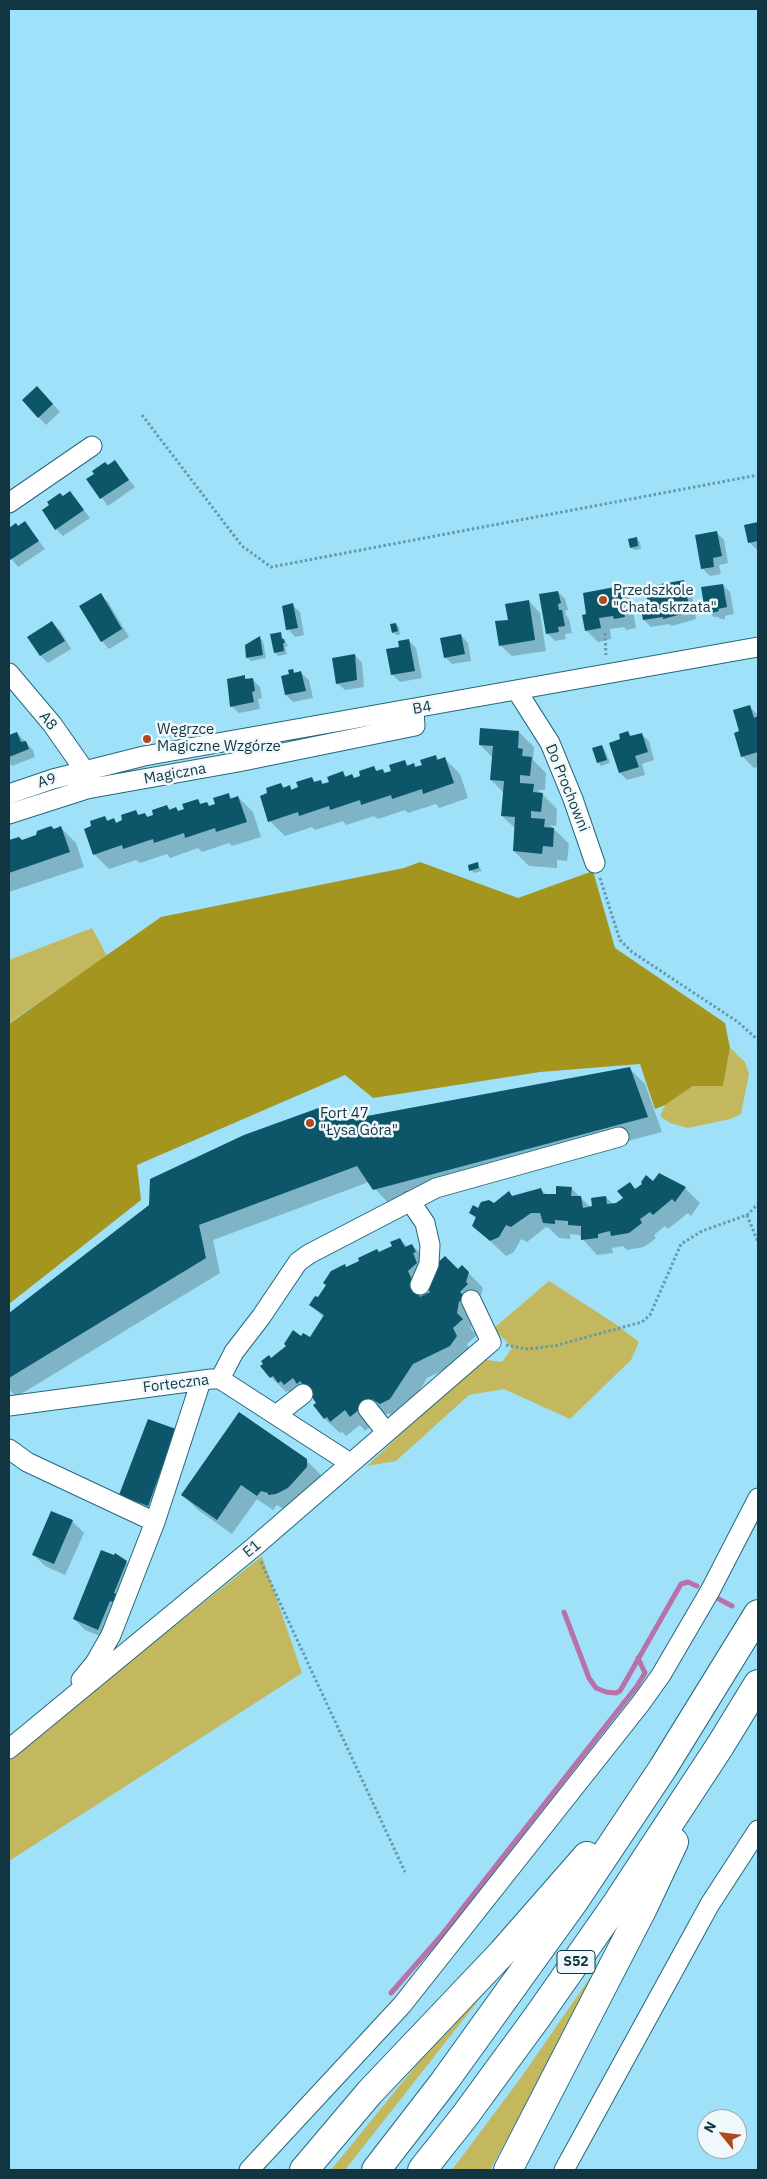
<!DOCTYPE html>
<meta charset="utf-8">
<style>
body{margin:0}
#map{position:relative;width:767px;height:2179px;overflow:hidden;background:#9fe1f8;font-family:"IBM Plex Sans",sans-serif}
canvas{display:block}
.frame{position:absolute;inset:0;border:10px solid #113641;pointer-events:none}
.north{position:absolute;left:697px;top:2109px;width:50px;height:50px;box-sizing:border-box;background:#f0f8fb;border:1px solid #97aab1;border-radius:50%;rotate:299deg;font-size:14px;font-weight:700;line-height:20px;text-align:center;color:#113641}
.north::after{content:'';display:block;margin:auto;width:18px;height:22px;background:#af4a1d;clip-path:polygon(50% 0,100% 100%,50% 72%,0 100%)}
</style>
<div id="map">
<canvas width="767" height="2179"></canvas>
<div class="frame"></div>
<div class="north">N</div>
</div>
<script>
const g = document.querySelector('canvas').getContext('2d');
g.lineJoin = 'round';
function fillPath(path, color) { g.fillStyle = color; g.fill(path, 'evenodd'); }
const toPath = rows => new Path2D(rows.map(r => 'M' + r).join(''));
function trace(path, color, width, dash) { g.strokeStyle = color; g.lineWidth = width; g.lineCap = dash ? 'butt' : 'round'; g.setLineDash(dash || []); g.stroke(path); }
function label(font, color, halo, rows, align = 'center') {
  g.font = font + ' "IBM Plex Sans",sans-serif'; g.lineWidth = 5; g.setLineDash([]); g.textBaseline = 'middle'; g.strokeStyle = halo; g.fillStyle = color; for (const [text, x, y, turn = 0] of rows) {
    g.save(); g.translate(x, y); g.rotate((+turn || 0) * Math.PI / 180); g.textAlign = isNaN(turn) ? turn : align; if (halo) g.strokeText(text, 0, 0); g.fillText(text, 0, 0); g.restore();
  }
}
fillPath(toPath([
 [92,928,107,956,9,1023,9,960],
 [730,1048,745,1062,749,1074,741,1114,730,1119,688,1128,670,1123,660,1116,665,1105,693,1086,723,1086],
 [549,1281,614,1323,639,1342,631,1360,570,1419,504,1389,469,1395,396,1461,367,1466,480,1359,502,1362,512,1348,494,1328],
 [262,1556,302,1673,9,1861,9,1758],
 [614,1943,490,2170,452,2170,520,2079],
 [503,1969,345,2170,331,2170,444,2031]
]), '#c4b85f');
fillPath(toPath([
 [420,862,518,898,593,871,615,948,725,1023,730,1048,723,1086,693,1086,665,1105,655,1109,640,1064,540,1072,373,1098,345,1075,137,1165,141,1200,9,1304,9,1024,161,917,404,868]
]), '#a4951f');
fillPath(toPath([
 [45,395,60,412,46,425,23,400],
 [115,462,135,487,108,506,88,480],
 [70,492,90,518,63,536,56,529,63,497],
 [25,523,45,549,18,567,9,556,9,529,15,525,18,528],
 [758,523,758,549,757,550,749,542,746,525],
 [717,533,724,540,728,563,719,565,721,574,710,576,702,568],
 [636,538,640,542,641,549,634,550,631,547],
 [683,582,691,589,696,619,672,626,669,624,651,627,644,620,649,605],
 [723,585,730,592,734,614,725,616,725,619,721,619,718,617,714,617,706,610],
 [620,588,631,599,636,628,626,630,624,627,610,629,611,639,598,642,586,630,588,615],
 [558,592,565,599,568,610,565,611,566,615,569,619,572,633,565,634,566,639,555,641,548,634,540,595],
 [100,595,108,602,129,637,109,649,102,641],
 [529,601,540,613,546,651,512,656,500,645,509,621],
 [292,605,300,612,304,635,295,637,288,629],
 [52,623,60,630,71,649,48,663,41,656,29,637],
 [395,624,399,627,400,635,396,635,393,632],
 [280,634,288,646,285,647,287,654,278,656,275,652],
 [461,635,468,643,471,661,452,664,445,657],
 [260,638,263,641,266,658,251,661,248,658,246,646],
 [408,640,416,648,422,678,400,682,393,675,387,650,400,648],
 [355,655,362,663,364,687,345,690,337,683],
 [293,670,296,674,301,673,309,680,313,698,293,702,286,695],
 [244,677,248,680,252,679,260,687,262,698,258,699,260,709,239,713,231,706],
 [749,706,758,715,758,767,754,768,743,757,735,733,741,732],
 [519,732,534,747,533,760,546,773,545,790,538,790,557,809,556,826,550,825,569,844,567,861,557,860,557,868,529,866,514,851,516,829,502,816,504,793,491,780,493,758,480,745],
 [17,733,33,750,35,757,12,766,9,762,9,736],
 [628,733,632,737,641,734,649,741,654,760,642,764,645,775,627,780,620,773,611,744,621,740],
 [602,746,605,750,610,763,601,766,598,762],
 [435,756,440,760,445,759,460,774,468,798,439,808,436,804,408,813,405,810,378,819,374,816,346,825,343,821,315,830,312,827,285,836,270,821,269,794,281,784,285,788,290,787,293,790,312,779,316,783,321,781,324,785,331,783,343,773,347,777,352,776,355,779,374,767,378,772,383,770,386,774,392,771,404,762,409,766,414,764,417,768,424,766],
 [228,795,233,799,238,797,253,812,261,837,232,846,229,843,202,852,198,848,170,858,167,854,140,863,136,860,109,869,94,854,93,827,105,817,109,822,114,820,117,823,136,812,140,816,145,814,148,818,155,816,167,806,171,810,176,809,179,812,198,800,202,805,207,803,210,807,217,804],
 [61,828,76,843,84,867,9,892,9,841,18,838,21,841],
 [477,864,482,871,474,873,471,870],
 [630,1069,645,1084,662,1132,389,1204,369,1182,213,1240,220,1273,16,1397,9,1389,9,1314,151,1205,340,1122],
 [660,1175,685,1188,700,1203,691,1216,688,1213,668,1229,665,1226,654,1235,656,1238,644,1247,627,1250,623,1246,612,1248,613,1253,597,1255,579,1235,570,1234,570,1239,559,1238,549,1228,546,1227,527,1242,521,1239,514,1252,506,1256,473,1225,477,1219,470,1213,494,1204,508,1192,513,1197,541,1190,547,1195,557,1196,571,1188,591,1208,606,1197,613,1204,616,1204,624,1198,630,1183,636,1190,653,1183],
 [400,1240,408,1247,412,1245,427,1260,458,1270,462,1266,483,1288,480,1298,482,1300,474,1308,471,1329,477,1335,467,1344,471,1352,465,1360,427,1378,405,1414,395,1418,388,1413,365,1431,360,1425,346,1436,342,1432,340,1433,325,1419,315,1405,317,1403,314,1397,308,1393,294,1397,288,1391,286,1392,271,1377,271,1359,302,1337,310,1339,324,1318,311,1305,318,1299,347,1268,394,1246],
 [425,1284,432,1293,426,1296,422,1286],
 [148,1420,183,1438,155,1513,128,1502,121,1495],
 [306,1460,321,1475,321,1482,284,1509,277,1505,273,1510,257,1499,232,1534,198,1510,183,1495],
 [72,1521,84,1533,65,1575,45,1566,34,1555],
 [126,1562,137,1573,110,1640,85,1630,74,1619]
]), '#0003');
trace(toPath([
 [715,1597,732,1606],
 [564,1612,589,1678,596,1688,606,1692,616,1693,620,1691,681,1584,688,1582,697,1586],
 [391,1993,440,1937,637,1686,645,1673,638,1658]
]), '#b772aa', 5);
fillPath(toPath([
 [37,386,53,404,38,418,22,400],
 [115,460,129,480,100,499,86,479,94,474,92,471,105,462,108,465],
 [70,491,84,510,55,530,42,510,49,505,47,502,60,493,63,496],
 [25,521,39,541,10,560,9,528,16,523,18,526],
 [758,522,758,541,748,543,744,525],
 [717,531,722,556,713,558,714,567,701,569,695,535],
 [637,537,638,546,630,548,628,539],
 [684,580,690,612,663,619,663,617,643,620,640,604,648,603,644,587],
 [723,584,727,607,718,609,719,611,712,613,712,610,705,611,701,587],
 [620,586,625,617,614,619,613,616,599,618,601,628,585,631,582,615,586,614,583,593],
 [558,591,561,603,558,604,559,610,562,610,565,626,558,627,559,632,546,634,539,594],
 [101,593,122,629,101,642,79,606],
 [529,600,535,640,499,646,495,621,508,620,505,604],
 [293,603,298,628,286,630,282,606],
 [52,621,65,641,40,656,27,637],
 [396,623,398,631,392,633,390,624],
 [281,632,282,639,284,639,285,643,283,643,284,651,274,653,270,634],
 [461,634,465,654,444,658,440,638],
 [260,636,263,655,246,658,245,645],
 [409,639,415,671,391,675,386,649,399,647,398,641],
 [355,654,357,680,336,684,332,658],
 [293,669,294,673,301,671,306,691,285,695,281,676,289,674,288,670],
 [245,675,245,679,253,678,255,691,252,692,254,702,230,707,227,679],
 [750,705,754,718,758,716,758,752,741,757,734,733,739,731,733,710],
 [480,728,519,731,518,748,523,749,522,756,532,757,530,776,520,775,520,783,534,784,533,792,543,793,541,812,531,811,531,818,545,819,544,827,554,828,553,847,543,846,542,854,513,851,515,817,501,816,504,781,490,780,493,746,479,745],
 [628,731,630,736,642,733,648,752,635,756,639,767,619,773,609,743,620,739,619,734],
 [17,732,21,742,26,741,29,749,9,757,9,735],
 [602,745,607,760,597,763,592,748],
 [436,755,437,760,445,757,454,783,423,794,422,789,392,799,391,795,361,805,360,800,330,810,329,806,299,816,298,812,268,822,260,796,267,793,266,788,281,783,283,788,290,785,291,790,298,787,296,782,312,777,314,782,321,780,322,784,329,782,327,777,343,771,345,777,352,774,354,778,360,776,359,771,374,766,376,771,383,769,384,773,391,771,389,765,405,760,407,766,414,763,415,767,422,765,420,760],
 [229,793,230,799,238,796,247,822,216,832,215,828,185,838,184,833,154,843,153,839,123,849,122,845,93,855,84,829,91,826,90,821,105,816,107,821,114,818,116,823,122,820,121,815,136,810,138,815,145,813,147,817,153,815,152,810,167,805,169,810,176,807,178,811,184,809,182,804,198,799,200,804,207,802,209,806,215,804,213,798],
 [51,826,54,829,61,826,70,852,9,873,9,840,19,837,22,840,36,835,37,831],
 [478,862,479,868,469,871,468,865],
 [630,1067,648,1117,373,1190,357,1166,199,1225,206,1258,9,1378,9,1313,149,1205,150,1179,244,1135,324,1106,340,1121],
 [659,1173,686,1187,675,1202,672,1199,653,1215,650,1212,640,1219,642,1223,629,1233,611,1236,610,1231,598,1234,598,1238,581,1240,581,1226,568,1225,568,1221,555,1220,555,1224,543,1223,540,1213,531,1213,511,1227,506,1225,499,1237,490,1241,472,1226,476,1217,469,1213,473,1205,478,1208,481,1202,489,1200,494,1203,509,1191,512,1196,541,1188,543,1194,556,1194,556,1186,572,1187,571,1196,581,1196,583,1208,592,1206,591,1198,598,1197,606,1196,607,1204,616,1203,623,1198,617,1191,630,1182,635,1189,642,1184,641,1182,646,1175,653,1181],
 [400,1238,405,1247,412,1244,416,1252,413,1253,417,1263,408,1271,420,1297,430,1292,423,1283,437,1269,434,1266,445,1256,458,1269,462,1265,469,1272,466,1282,468,1284,460,1292,465,1297,459,1302,457,1313,463,1319,453,1328,457,1336,450,1346,413,1364,390,1399,380,1404,372,1399,350,1417,345,1410,330,1422,327,1417,324,1419,313,1405,316,1403,312,1397,300,1381,297,1384,293,1378,284,1385,281,1381,278,1383,273,1376,270,1378,260,1366,263,1364,261,1361,269,1355,271,1358,286,1346,284,1344,293,1330,301,1336,303,1333,310,1337,324,1315,309,1305,315,1296,318,1297,326,1285,323,1283,331,1271,345,1264,346,1267,359,1261,358,1258,377,1249,379,1252,392,1246,390,1242],
 [239,1412,307,1459,307,1467,288,1488,276,1494,268,1495,268,1493,261,1491,257,1496,241,1485,217,1520,181,1495],
 [148,1419,176,1429,148,1506,119,1495],
 [51,1511,73,1520,54,1564,32,1555],
 [101,1550,114,1555,115,1553,127,1561,114,1593,116,1594,113,1602,110,1601,98,1630,73,1619]
]), '#0d566a');
const minor = toPath([
 [9,503,92,446],
 [9,673,52,724,85,771],
 [517,691,550,743,573,799,595,863],
 [9,794,53,779,144,756,758,647],
 [9,814,87,789,238,762,415,726,414,710],
 [410,1201,425,1223,430,1245,429,1264,420,1285],
 [220,1379,234,1352,261,1317,298,1262,309,1254,436,1188,619,1137],
 [9,1406,211,1379,220,1379,350,1463],
 [368,1409,386,1432],
 [276,1415,303,1394],
 [9,1449,27,1462,155,1522],
 [81,1680,95,1663,111,1635,155,1522,201,1381],
 [9,1749,254,1547,491,1342,471,1300],
 [249,2170,402,2005,641,1703,661,1675,710,1591,758,1498],
 [564,2170,710,1904,758,1830]
]);
const highway = toPath([
 [304,2170,370,2092,502,1953,587,1856],
 [376,2170,444,2082,575,1900,663,1768,758,1614],
 [422,2170,464,2117,538,2016,617,1903,720,1746,758,1684],
 [508,2170,643,1908,674,1842]
]);
trace(minor, '#25687c', 21);
trace(highway, '#25687c', 30);
trace(toPath([
 [142,415,242,546,271,567,758,475],
 [605,633,606,655],
 [600,878,620,940,632,952,738,1022,758,1040],
 [747,1215,758,1242],
 [506,1345,525,1349,554,1346,642,1322,650,1315,681,1244,702,1231,747,1215,758,1204],
 [261,1562,405,1872]
]), '#649aac', 3, [2.5, 2.5]);
trace(minor, '#fff', 19);
trace(highway, '#fff', 28);
for (const [x, y, r, color] of [
 [603,600,5,"#af4a1d"],
 [147,739,5,"#af4a1d"],
 [310,1123,5,"#af4a1d"]
]) { const dot = new Path2D(); dot.arc(x, y, r, 0, 2 * Math.PI); g.fillStyle = color; g.fill(dot); trace(dot, '#f0f8fb', 2); }
for (const [x, y, w] of [
 [576,1962,38]
]) { const box = new Path2D(); box.roundRect(x - w / 2, y - 11.5, w, 23, 4); g.fillStyle = '#f0f8fb'; g.fill(box); trace(box, '#113641', 1); }
label('bold 14px', '#113641', null, [
 ["S52",576,1962]
]);
label('15px', '#113641', '#f0f8fb', [
 ["Przedszkole",613,591],
 ["\"Chata skrzata\"",613,608],
 ["Węgrzce",157,730],
 ["Magiczne Wzgórze",157,747],
 ["Fort 47",320,1114],
 ["\"Łysa Góra\"",320,1131]
], 'left');
label('15px', '#113641', '#f0f8fb', [
 ["B4",422,708,-10],
 ["A8",48,721,51],
 ["Magiczna",175,774,-10],
 ["A9",47,781,-17],
 ["Do Prochowni",567,788,68],
 ["Forteczna",176,1384,-7],
 ["E1",252,1549,-40]
]);
</script>
